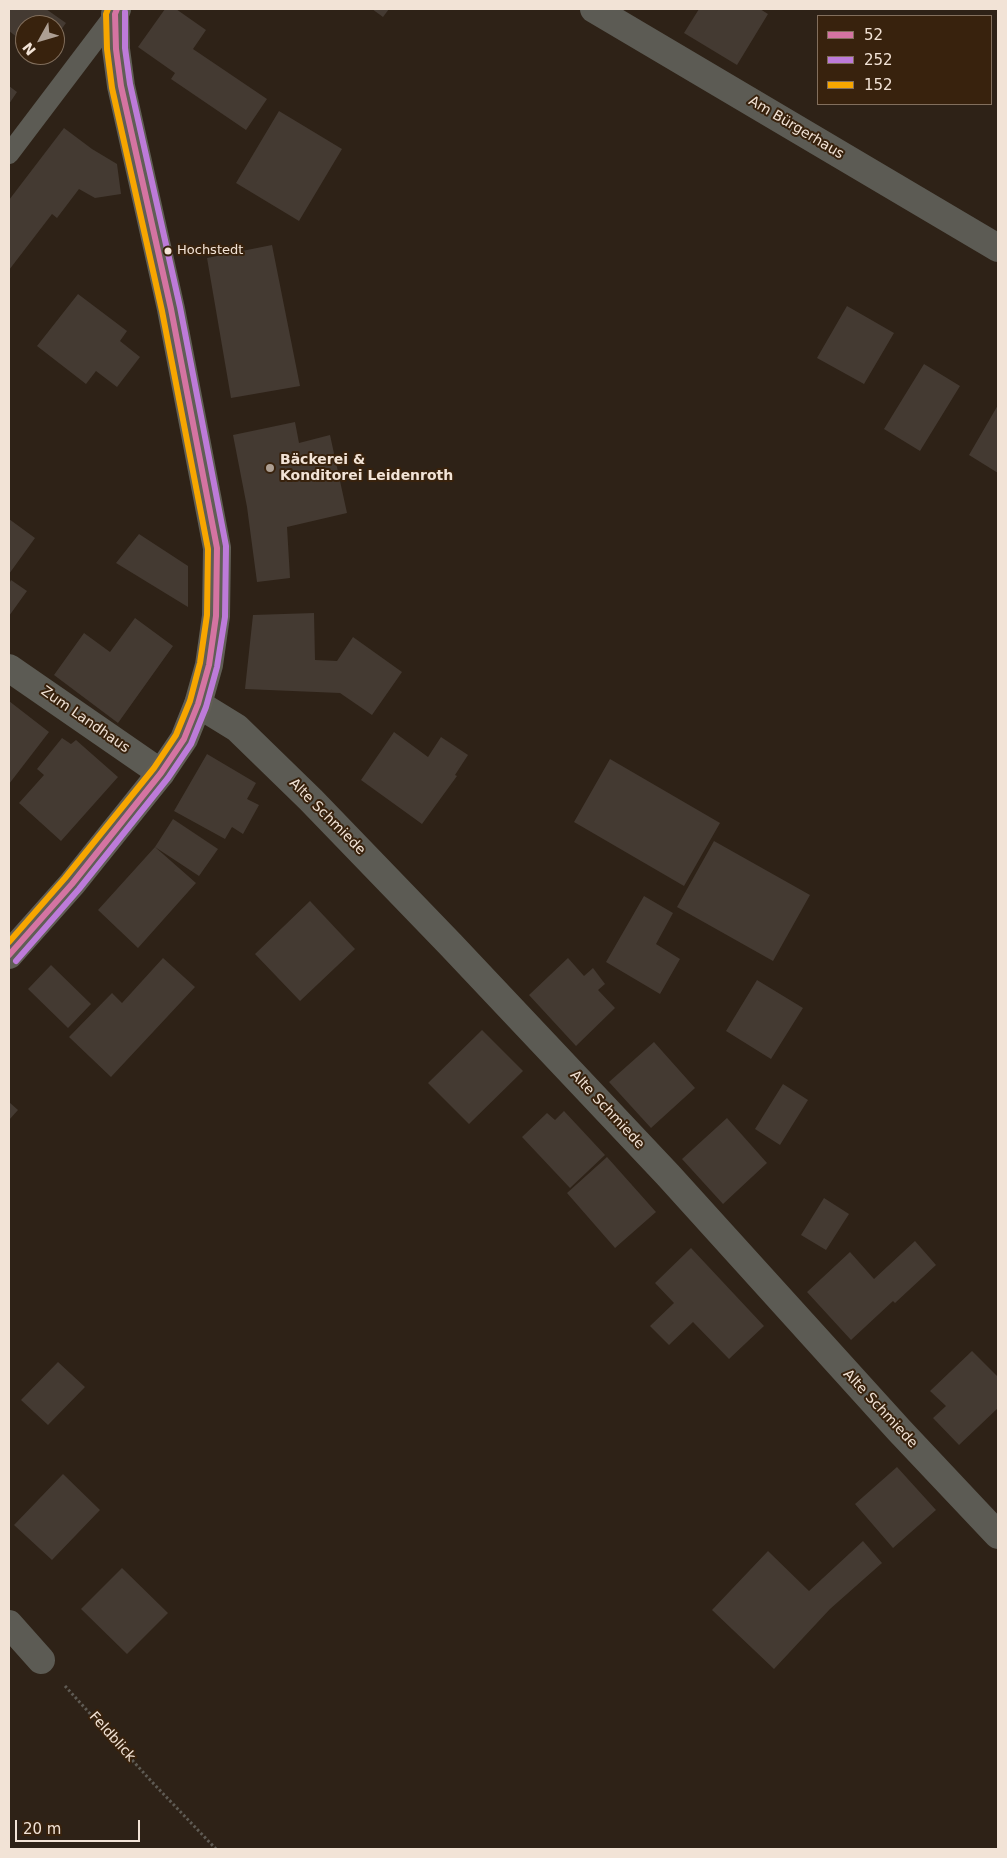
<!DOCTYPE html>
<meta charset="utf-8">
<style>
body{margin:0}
#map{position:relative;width:1007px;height:1858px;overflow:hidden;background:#2e2217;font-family:"DejaVu Sans",sans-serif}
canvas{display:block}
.frame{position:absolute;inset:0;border:10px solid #f2e3d6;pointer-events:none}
.legend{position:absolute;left:817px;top:15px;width:175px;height:90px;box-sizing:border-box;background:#38220d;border:1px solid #826f5d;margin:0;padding:6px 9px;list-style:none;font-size:15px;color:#f2e3d6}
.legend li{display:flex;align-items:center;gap:10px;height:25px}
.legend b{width:25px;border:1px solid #826f5d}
.north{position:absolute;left:15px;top:15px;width:50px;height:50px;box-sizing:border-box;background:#38220d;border:1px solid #826f5d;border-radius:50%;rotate:231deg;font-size:14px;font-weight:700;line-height:20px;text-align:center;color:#f2e3d6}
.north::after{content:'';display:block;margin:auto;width:18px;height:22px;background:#ad9f93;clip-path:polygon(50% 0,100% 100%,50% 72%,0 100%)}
.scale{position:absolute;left:15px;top:1820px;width:125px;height:22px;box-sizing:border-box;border:2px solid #f2e3d6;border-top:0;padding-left:6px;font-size:15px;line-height:18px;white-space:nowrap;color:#f2e3d6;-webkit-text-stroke:4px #38220d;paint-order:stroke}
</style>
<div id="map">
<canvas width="1007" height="1858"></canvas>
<div class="frame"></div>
<ul class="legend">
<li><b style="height:6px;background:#d474a2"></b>52</li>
<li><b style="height:6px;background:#bd7bd9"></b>252</li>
<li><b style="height:6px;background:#f7a600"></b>152</li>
</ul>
<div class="north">N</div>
<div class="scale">20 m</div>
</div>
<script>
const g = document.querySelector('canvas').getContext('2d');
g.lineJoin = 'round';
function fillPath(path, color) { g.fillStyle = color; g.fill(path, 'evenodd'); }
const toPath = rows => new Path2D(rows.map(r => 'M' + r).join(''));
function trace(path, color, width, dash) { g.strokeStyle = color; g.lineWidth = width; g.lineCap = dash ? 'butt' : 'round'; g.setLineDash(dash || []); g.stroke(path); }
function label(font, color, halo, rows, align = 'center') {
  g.font = font + ' "DejaVu Sans",sans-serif'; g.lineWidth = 4; g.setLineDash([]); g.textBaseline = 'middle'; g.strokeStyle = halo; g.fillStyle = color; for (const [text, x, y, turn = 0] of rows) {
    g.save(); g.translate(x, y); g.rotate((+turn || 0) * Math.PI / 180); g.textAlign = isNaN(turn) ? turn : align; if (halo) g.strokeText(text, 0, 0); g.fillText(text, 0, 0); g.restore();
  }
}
fillPath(toPath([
 [9,9,46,9,66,23,55,38,55,25,25,25,25,43,9,31],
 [165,9,176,9,206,30,193,49,267,99,246,130,171,79,175,73,138,47],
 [372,9,389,9,383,17],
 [699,9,760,9,768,14,737,65,684,33],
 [9,86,17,92,9,104],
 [279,111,342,149,299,221,236,183],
 [64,128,92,149,117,164,121,194,95,198,79,189,57,218,52,214,9,270,9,200],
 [272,245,300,386,231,398,207,258],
 [78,294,127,331,120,341,140,357,117,387,96,371,86,384,37,346],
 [847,306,894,333,864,384,817,358],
 [924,364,960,386,920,451,884,429],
 [998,405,998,473,969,455],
 [295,422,299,443,330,435,347,513,287,527,290,578,257,582,247,507,233,435],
 [9,519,35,538,9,574],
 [139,534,188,566,188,607,116,563],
 [11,580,27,591,9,616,9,584],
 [314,613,315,660,337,661,353,637,402,672,372,715,340,693,245,689,253,615],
 [135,618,173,646,118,723,54,675,84,633,110,652],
 [9,701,49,732,9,784],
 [394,732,428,757,441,737,468,755,455,775,457,776,422,824,361,780],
 [62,738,71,744,76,740,118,777,61,841,19,803,44,775,37,769],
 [207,754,256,783,247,799,259,805,243,834,232,827,225,839,174,811],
 [610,759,720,823,684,886,574,822],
 [173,819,218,849,199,876,155,847],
 [714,841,810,895,773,961,677,907],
 [155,847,196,883,138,948,98,910],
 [644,896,673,913,656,944,680,959,660,994,606,962],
 [310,901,355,949,300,1001,255,954],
 [163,958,195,987,111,1077,69,1037,112,993,122,1003],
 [568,958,584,976,593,968,605,984,598,990,615,1008,576,1046,529,995],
 [51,965,91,1004,68,1028,28,989],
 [757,980,803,1008,771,1059,726,1031],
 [482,1030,523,1071,469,1124,428,1083],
 [654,1042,695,1088,651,1128,609,1082],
 [783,1084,808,1100,780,1145,755,1129],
 [9,1102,18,1110,9,1120],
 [564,1111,605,1155,570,1188,522,1137,547,1113,555,1120],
 [727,1118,767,1163,723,1204,682,1159],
 [607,1157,656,1212,615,1248,567,1193],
 [824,1198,849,1214,826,1250,801,1235],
 [915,1241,936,1265,895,1303,893,1301,851,1340,807,1292,850,1252,874,1279],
 [691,1248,764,1326,729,1359,693,1322,669,1345,650,1326,674,1303,655,1283],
 [972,1351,998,1377,998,1408,959,1445,933,1418,946,1406,930,1391],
 [58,1362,85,1387,48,1425,21,1400],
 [897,1467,936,1510,893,1548,855,1504],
 [63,1474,100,1510,52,1560,14,1525],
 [863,1541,882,1563,830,1609,774,1669,712,1610,768,1551,809,1591],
 [122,1568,168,1613,127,1654,81,1609]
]), '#443a32');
trace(toPath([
 [65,1686,152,1782,216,1849]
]), '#5f5b54', 3, [2.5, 2.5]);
trace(toPath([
 [9,154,115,14]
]), '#5c5b54', 20);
trace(toPath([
 [594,9,998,248],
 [9,668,161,773],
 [198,704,237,728,311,800,451,945,668,1175,899,1430,998,1535],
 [9,1624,41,1660]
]), '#5c5b54', 28);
trace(toPath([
 [9,955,72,884,161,773,184,739,198,704,209,665,216,616,217,548,171,309,121,86,116,49,115,14,117,9]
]), '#605e55', 28);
trace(toPath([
 [9,955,72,884,161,773,184,739,198,704,209,665,216,616,217,548,171,309,121,86,116,49,115,14,117,9]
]), '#d474a2', 6);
trace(toPath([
 [16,961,79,889,168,778,191,744,206,707,217,667,225,617,226,546,180,307,130,84,125,48,125,12]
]), '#bd7bd9', 6);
trace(toPath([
 [9,942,65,878,154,768,176,735,190,701,200,663,207,615,208,549,162,311,112,88,107,49,106,14,108,9]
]), '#f7a600', 6);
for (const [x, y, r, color] of [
 [168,251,4.5,"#f2e3d6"],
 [270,468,5,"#ad9f93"]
]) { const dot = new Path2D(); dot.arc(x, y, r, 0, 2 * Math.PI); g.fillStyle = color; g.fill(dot); trace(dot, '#38220d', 2); }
label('13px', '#f2e3d6', '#38220d', [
 ["Hochstedt",177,251]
], 'left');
label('14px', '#f2e3d6', '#38220d', [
 ["Am Bürgerhaus",796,128,31],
 ["Zum Landhaus",85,720,35],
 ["Alte Schmiede",327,817,45],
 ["Alte Schmiede",607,1110,47],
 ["Alte Schmiede",880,1409,47],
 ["Feldblick",112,1737,48]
]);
label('bold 14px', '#f2e3d6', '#38220d', [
 ["Bäckerei &",280,460],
 ["Konditorei Leidenroth",280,476]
], 'left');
</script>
